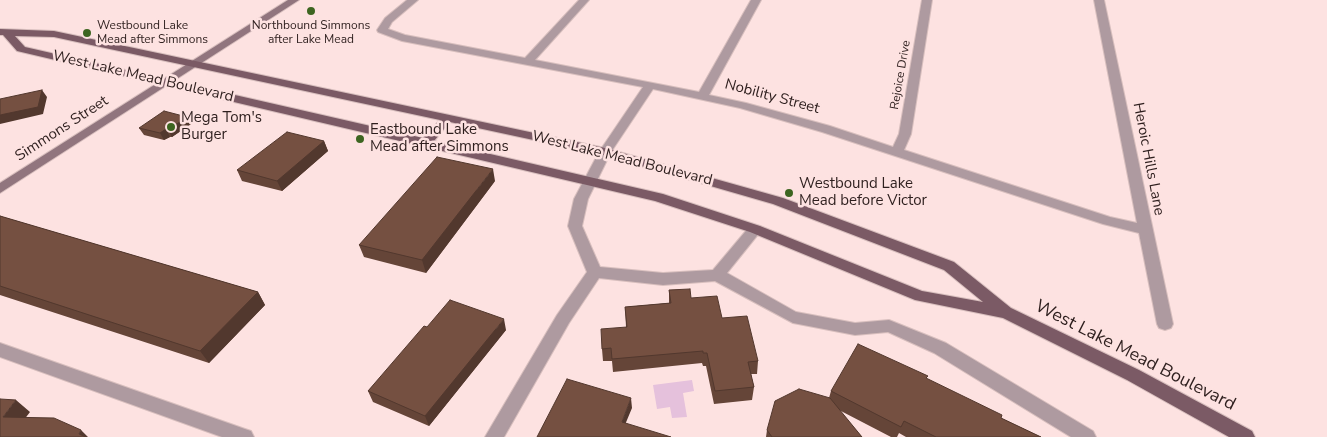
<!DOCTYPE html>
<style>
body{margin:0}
canvas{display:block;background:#fde2e1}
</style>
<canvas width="1327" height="437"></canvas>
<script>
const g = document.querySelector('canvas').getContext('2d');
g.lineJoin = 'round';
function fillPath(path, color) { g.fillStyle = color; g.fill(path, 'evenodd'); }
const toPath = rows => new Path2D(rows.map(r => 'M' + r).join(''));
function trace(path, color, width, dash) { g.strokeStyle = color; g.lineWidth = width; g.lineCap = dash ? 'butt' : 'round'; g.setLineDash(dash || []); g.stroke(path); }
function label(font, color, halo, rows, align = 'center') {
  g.font = font + ' "Nunito Sans",sans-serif'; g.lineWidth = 5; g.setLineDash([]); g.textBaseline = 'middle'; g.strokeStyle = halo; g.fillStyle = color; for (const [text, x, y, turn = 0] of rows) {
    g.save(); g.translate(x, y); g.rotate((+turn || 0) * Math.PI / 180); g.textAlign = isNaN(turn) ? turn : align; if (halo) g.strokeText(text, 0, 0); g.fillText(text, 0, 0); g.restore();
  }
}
fillPath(toPath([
 [692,380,694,391,683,393,687,417,672,418,670,407,657,409,653,385]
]), '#e5c1dc');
const minor = toPath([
 [407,0,418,0,392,22,388,29,405,35,525,58,579,0,589,0,535,60,699,92,751,0,761,0,709,95,746,103,830,126,893,147,899,134,922,0,932,0,911,134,904,150,1110,217,1137,223,1094,0,1104,0,1173,324,1171,328,1165,330,1159,328,1157,324,1139,233,1103,224,822,132,740,108,653,89,611,152,588,199,582,226,600,267,663,273,713,270,750,226,760,226,762,229,760,232,727,273,796,312,855,323,889,320,946,343,1093,431,1096,437,1071,437,934,353,888,332,855,335,793,323,715,281,663,285,599,278,569,323,504,437,485,437,557,315,587,272,568,226,574,199,599,152,643,87,402,41,378,32,377,30,385,18,407,0],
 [0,343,245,429,251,431,254,437,222,437,0,357,0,343]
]);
const secondary = toPath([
 [288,0,299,0,0,193,0,183,288,0]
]);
const primary = toPath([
 [0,29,54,31,605,148,783,198,954,262,1011,308,1139,370,1252,431,1255,437,1229,437,1127,380,1003,318,915,300,750,232,655,201,17,51,3,35,0,35,0,29],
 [15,36,54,37,440,120,423,138,25,47,15,36],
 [450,122,603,155,773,204,944,270,983,302,922,291,760,226,663,194,434,141,450,122]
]);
trace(minor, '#d8bfbe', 2);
trace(secondary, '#d8bfbe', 2);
trace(primary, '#d8bfbe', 2);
fillPath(minor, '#ae9aa0');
fillPath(secondary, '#91757e');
fillPath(primary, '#7b5a65');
fillPath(toPath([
 [187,117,191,124,172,137,170,137,164,140,144,135,139,128],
 [324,141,328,151,282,191,242,181,237,170],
 [495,181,426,273,364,257,359,245],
 [0,216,258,292,265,305,209,363,0,295],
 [669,290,691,298,722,318,758,361,757,374,751,374,754,387,752,400,714,404,706,366,703,366,702,363,613,372,612,361,603,361,602,349,626,327,625,307,669,303],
 [427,327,506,330,429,426,373,402,368,391],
 [927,379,1001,418,1041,437,906,437,899,433,897,437,891,437,839,410,862,437,766,437,767,430,829,398,831,391]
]), '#654538');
fillPath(toPath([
 [42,90,47,97,43,114,0,124,0,115],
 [187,117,191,124,172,137,168,130],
 [166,129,170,137,164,140,160,133],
 [324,141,328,151,282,191,277,181],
 [493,169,495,181,426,273,422,260],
 [258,292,265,305,209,363,200,351],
 [504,319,506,330,429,426,425,416],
 [631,398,632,408,622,432,622,422],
 [16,400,30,412,17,429,3,417],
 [81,430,88,437,82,437,79,434]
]), '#52382e');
const building = toPath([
 [42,90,38,107,0,115,0,99,42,90],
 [164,111,187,117,168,130,166,129,160,133,139,128,164,111],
 [287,132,324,141,277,181,237,170,287,132],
 [437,157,493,169,422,260,359,245,437,157],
 [0,216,258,292,200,351,0,286,0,216],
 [690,289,691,298,717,296,722,318,747,316,758,361,748,362,754,387,715,391,707,353,703,353,703,351,612,359,611,348,602,349,601,329,627,327,625,307,671,303,669,290,690,289],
 [450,300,504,319,425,416,368,391,424,326,427,327,450,300],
 [858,344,928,376,926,378,1002,415,1001,418,1041,437,936,437,904,421,901,427,831,391,858,344],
 [567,379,631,398,622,422,671,437,537,437,567,379],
 [799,389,830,398,862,437,772,437,767,430,775,401,799,389],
 [0,399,16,400,3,417,54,418,81,430,79,434,86,437,0,437,0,399]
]);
fillPath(building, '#755041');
trace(building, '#52382e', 1);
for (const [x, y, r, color] of [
 [311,11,5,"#3d6520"],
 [87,33,5,"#3d6520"],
 [171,127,5,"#3d6520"],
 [360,139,5,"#3d6520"],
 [789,193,5,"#3d6520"]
]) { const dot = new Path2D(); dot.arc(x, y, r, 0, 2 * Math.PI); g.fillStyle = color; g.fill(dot); trace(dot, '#fde2e1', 2); }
label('12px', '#2e1f1e', '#fde2e1', [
 ["Westbound Lake",97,26],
 ["Mead after Simmons",97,40],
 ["Northbound Simmons",311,26,"center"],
 ["after Lake Mead",311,40,"center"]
], 'left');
label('12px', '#2e1f1e', '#fde2e1', [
 ["Rejoice Drive",901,75,-80]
]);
label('15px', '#2e1f1e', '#fde2e1', [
 ["West Lake Mead Boulevard",143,77,13],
 ["Nobility Street",772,97,15],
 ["Simmons Street",62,129,-33],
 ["West Lake Mead Boulevard",622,159,14],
 ["Heroic Hills Lane",1148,159,79]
]);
label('15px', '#2e1f1e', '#fde2e1', [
 ["Mega Tom's",181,118],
 ["Burger",181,135],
 ["Eastbound Lake",370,130],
 ["Mead after Simmons",370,147],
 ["Westbound Lake",799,184],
 ["Mead before Victor",799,201]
], 'left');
label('18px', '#2e1f1e', '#fde2e1', [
 ["West Lake Mead Boulevard",1135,356,27]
]);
</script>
